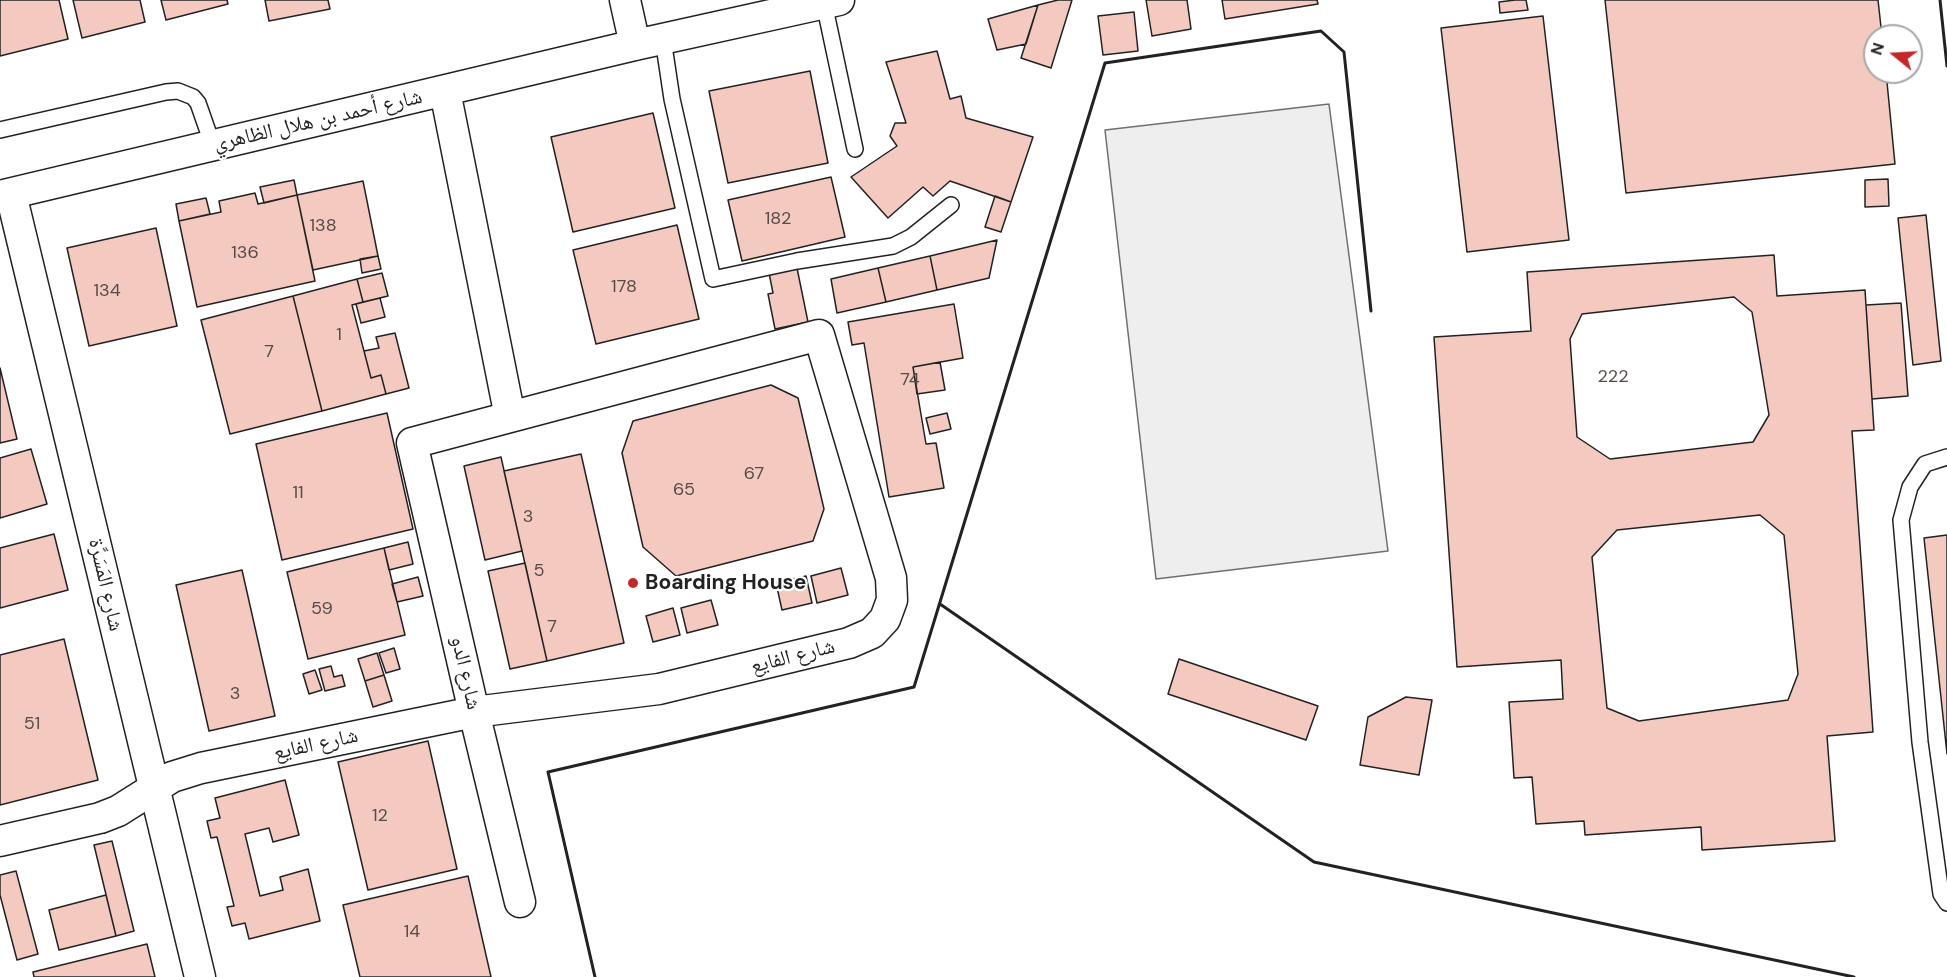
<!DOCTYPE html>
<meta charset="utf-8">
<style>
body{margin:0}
#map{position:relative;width:1947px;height:977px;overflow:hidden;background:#fff;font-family:"DM Sans",sans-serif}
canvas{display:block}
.north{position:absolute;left:1863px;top:24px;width:60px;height:60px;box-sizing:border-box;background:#fff;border:2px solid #a7a7a7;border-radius:50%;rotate:288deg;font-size:16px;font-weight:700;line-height:24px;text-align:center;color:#222}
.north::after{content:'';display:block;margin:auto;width:21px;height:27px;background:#c62828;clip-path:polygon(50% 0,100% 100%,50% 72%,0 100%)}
</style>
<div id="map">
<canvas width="1947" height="977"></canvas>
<div class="north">N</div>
</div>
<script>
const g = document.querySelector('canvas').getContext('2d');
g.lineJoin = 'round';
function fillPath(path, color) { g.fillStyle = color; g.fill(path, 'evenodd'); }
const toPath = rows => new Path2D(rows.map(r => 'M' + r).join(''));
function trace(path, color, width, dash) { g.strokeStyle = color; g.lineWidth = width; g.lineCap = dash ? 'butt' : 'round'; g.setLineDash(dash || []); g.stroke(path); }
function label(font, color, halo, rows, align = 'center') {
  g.font = font + ' "DM Sans","Noto Naskh Arabic",sans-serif'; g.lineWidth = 4.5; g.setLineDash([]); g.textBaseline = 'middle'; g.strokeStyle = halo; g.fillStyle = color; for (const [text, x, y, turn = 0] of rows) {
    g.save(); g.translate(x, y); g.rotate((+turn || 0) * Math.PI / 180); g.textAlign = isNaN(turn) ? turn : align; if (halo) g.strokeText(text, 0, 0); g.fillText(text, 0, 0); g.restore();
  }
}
const green = toPath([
 [1329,104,1388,551,1156,579,1105,130,1329,104]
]);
fillPath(green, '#eee');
trace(green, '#6f6f6f', 1.5);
const building = toPath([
 [0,0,59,0,68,39,0,56,0,0],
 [73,0,140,0,145,22,82,38,73,0],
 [161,0,227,0,228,4,166,20,161,0],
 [265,0,328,0,330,9,269,21,265,0],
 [1058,0,1072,0,1051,68,1021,58,1038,5,1058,0],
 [1146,0,1187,0,1191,29,1152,36,1146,0],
 [1222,0,1317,0,1318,4,1225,19,1222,0],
 [1515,0,1526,0,1528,10,1500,13,1499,2,1515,0],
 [1605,0,1878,0,1882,36,1875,36,1875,72,1886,72,1895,164,1626,193,1605,0],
 [1038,5,1026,44,997,50,988,19,1038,5],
 [1134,12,1138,51,1103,55,1098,16,1134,12],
 [1543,16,1569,240,1467,252,1441,28,1543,16],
 [937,51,950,99,961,96,966,118,1033,137,1011,202,950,181,933,196,923,187,888,218,851,177,897,146,890,136,895,123,906,123,886,62,937,51],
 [810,71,828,163,728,183,709,91,810,71],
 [653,113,675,208,573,232,551,137,653,113],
 [831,177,845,237,742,261,728,200,831,177],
 [1888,179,1889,206,1865,207,1865,180,1888,179],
 [294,180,297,195,264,203,260,187,294,180],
 [363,181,378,256,313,270,297,195,363,181],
 [255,193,258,204,297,195,315,281,197,307,179,221,221,212,219,201,255,193],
 [995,196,1011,202,1001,232,985,227,995,196],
 [206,198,210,214,179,221,176,204,206,198],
 [1926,215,1941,361,1913,365,1898,218,1926,215],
 [677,225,699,319,596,344,573,250,677,225],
 [156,228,177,326,89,346,67,248,156,228],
 [997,240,989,278,937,290,930,256,997,240],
 [1774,255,1777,296,1865,290,1874,430,1852,431,1873,732,1827,736,1835,841,1702,850,1701,827,1585,835,1584,821,1536,824,1532,777,1514,778,1509,702,1563,699,1561,660,1457,667,1434,337,1531,331,1527,272,1774,255],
 [1734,297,1752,312,1769,415,1753,442,1610,459,1577,437,1570,339,1582,314,1734,297],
 [1760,515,1784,535,1798,674,1788,700,1639,721,1607,708,1592,557,1617,530,1760,515],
 [378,256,381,269,362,273,360,259,378,256],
 [930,256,937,290,886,302,878,268,930,256],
 [797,268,808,322,775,329,768,294,773,293,769,273,797,268],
 [878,268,886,302,837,313,831,279,878,268],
 [382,273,388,296,363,302,357,279,382,273],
 [357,279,363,302,352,305,371,378,381,375,386,394,322,411,293,296,357,279],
 [293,296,322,411,230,434,201,320,293,296],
 [380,298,385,317,361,323,356,304,380,298],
 [1901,303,1908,396,1872,399,1866,305,1901,303],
 [954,304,963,358,913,367,926,444,936,443,944,488,889,497,864,343,852,345,848,322,954,304],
 [395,333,409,388,386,394,381,375,371,378,364,351,379,348,376,337,395,333],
 [940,362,945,390,917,394,913,367,940,362],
 [0,368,17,439,0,443,0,368],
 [771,385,798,398,824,509,813,541,676,576,643,547,622,453,633,421,771,385],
 [387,413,413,529,282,560,256,444,387,413],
 [947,413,951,429,930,434,926,418,947,413],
 [31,449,47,504,0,518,0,458,31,449],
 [581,454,624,643,547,661,504,471,581,454],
 [501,457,522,551,485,560,464,466,501,457],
 [54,534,68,590,0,608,0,548,54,534],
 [1947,535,1947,754,1924,538,1947,535],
 [408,542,413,564,389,570,384,548,408,542],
 [384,548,405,635,308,659,287,572,384,548],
 [525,563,547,661,510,669,488,571,525,563],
 [841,568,848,595,817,603,811,576,841,568],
 [242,570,275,716,209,731,176,585,242,570],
 [806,576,812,603,782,610,776,583,806,576],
 [418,577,423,596,397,602,392,584,418,577],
 [711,600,718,625,687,633,681,608,711,600],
 [673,608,680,635,653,642,646,616,673,608],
 [64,639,98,780,0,805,0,655,64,639],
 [394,648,400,669,386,673,379,653,394,648],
 [377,653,384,675,365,681,358,659,377,653],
 [1179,659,1318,706,1306,740,1168,694,1179,659],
 [331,666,334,677,342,675,345,686,325,691,319,669,331,666],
 [315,670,322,690,309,694,303,674,315,670],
 [384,675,392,701,373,707,365,681,384,675],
 [1406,697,1432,700,1419,775,1360,765,1368,717,1406,697],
 [428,741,457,869,368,890,338,762,428,741],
 [285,780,299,835,273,842,269,828,245,834,260,896,283,890,280,877,308,869,320,921,249,939,245,923,232,926,227,907,234,906,217,837,211,838,207,821,220,818,215,798,285,780],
 [112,841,134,931,116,936,94,845,112,841],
 [16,871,38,954,17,960,0,895,0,875,16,871],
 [468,876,491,977,360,977,343,905,468,876],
 [106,895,116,936,59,950,49,910,106,895],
 [147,944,155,977,34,977,33,972,147,944]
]);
fillPath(building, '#f3c9c0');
trace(building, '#222', 1.5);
const service = toPath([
 [824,3,855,149],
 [663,39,672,99,713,279,797,261,893,246,911,237,951,205],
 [0,130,166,92,178,91,193,97,198,103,213,146],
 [1947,457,1925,464,1910,487,1901,520,1920,742,1941,894,1947,903]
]);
const minor = toPath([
 [625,0,635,45],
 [445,91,510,417],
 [11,194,200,977],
 [0,196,635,45,839,0],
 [0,841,100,818,118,811,172,777,201,768,474,712,659,689,849,643,872,633,885,619,892,600,891,578,819,335,412,443,474,712,520,902]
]);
trace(service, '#222', 18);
trace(minor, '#222', 33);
trace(service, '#fff', 15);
trace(minor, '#fff', 30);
trace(toPath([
 [1940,0,1947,66],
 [940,604,1314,862,1854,977],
 [595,977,548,772,914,687,1105,63,1321,31,1344,52,1371,311]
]), '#222', 3);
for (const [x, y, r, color] of [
 [633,583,6,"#c62828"]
]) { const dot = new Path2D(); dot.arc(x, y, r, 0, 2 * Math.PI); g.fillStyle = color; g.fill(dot); trace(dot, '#fff', 2); }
label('18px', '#564c4a', null, [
 ["182",778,219],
 ["138",323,226],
 ["136",245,253],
 ["178",624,287],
 ["134",107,291],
 ["1",339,335],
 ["7",269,352],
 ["222",1613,377],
 ["74",910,380],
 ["67",754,474],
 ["65",684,490],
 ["11",298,493],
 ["3",528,517],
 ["5",539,571],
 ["59",322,609],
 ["7",552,627],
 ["3",235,694],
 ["51",32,724],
 ["12",380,816],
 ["14",412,932]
]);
label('21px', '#222', '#fff', [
 ["شارع أحمد بن هلال الظاهري",318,121,-13],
 ["شارع المَسَرَّة",105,585,77],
 ["شارع الفايع",793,657,-14],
 ["شارع الدو",465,673,77],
 ["شارع الفايع",316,745,-12]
]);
label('bold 21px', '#222', '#fff', [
 ["Boarding House",645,583]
], 'left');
</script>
